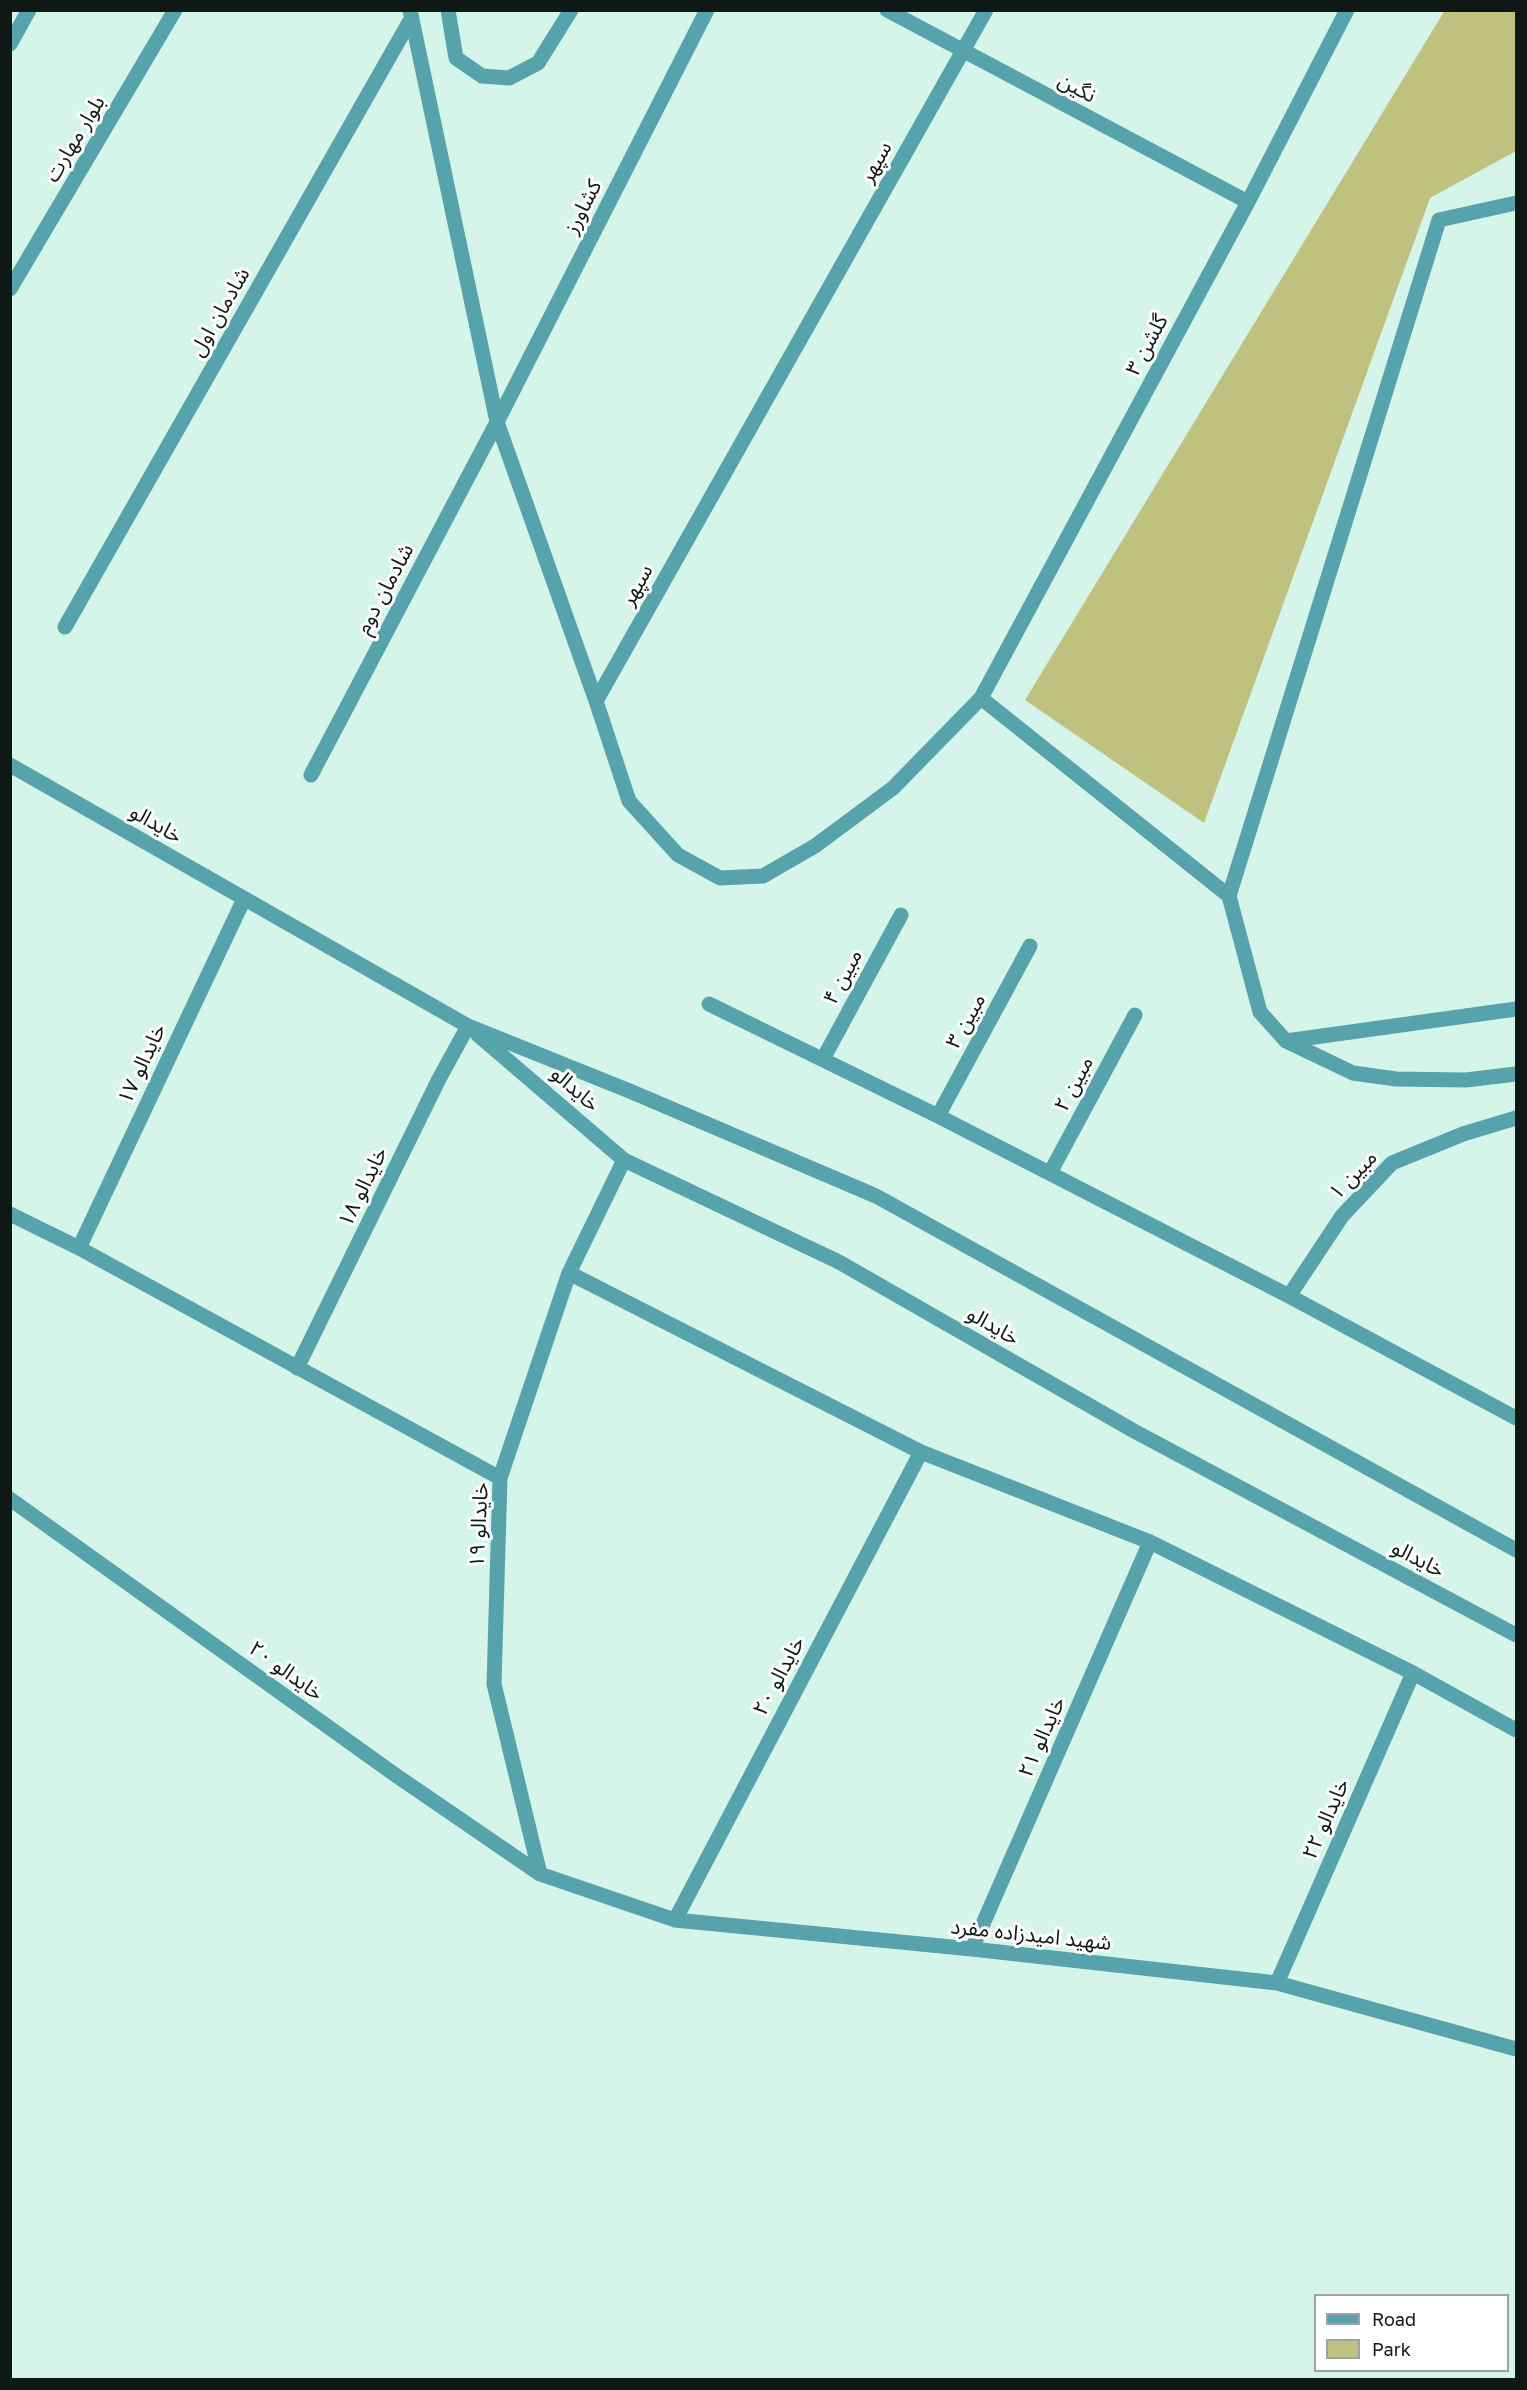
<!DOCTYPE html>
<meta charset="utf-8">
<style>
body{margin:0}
#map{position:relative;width:1527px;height:2390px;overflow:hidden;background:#d5f5ea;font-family:"Golos Text",sans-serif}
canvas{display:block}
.frame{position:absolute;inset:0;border:12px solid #0e1915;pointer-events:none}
.legend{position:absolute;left:1314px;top:2294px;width:195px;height:78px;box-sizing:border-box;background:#fff;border:2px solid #9fa3a1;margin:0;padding:8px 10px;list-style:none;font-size:18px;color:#0e1915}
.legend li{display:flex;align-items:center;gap:12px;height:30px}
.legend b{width:30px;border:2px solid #9fa3a1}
</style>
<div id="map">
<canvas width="1527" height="2390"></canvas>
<div class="frame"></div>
<ul class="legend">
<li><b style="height:8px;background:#57a3ab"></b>Road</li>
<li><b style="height:16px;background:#bfc17e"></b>Park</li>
</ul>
</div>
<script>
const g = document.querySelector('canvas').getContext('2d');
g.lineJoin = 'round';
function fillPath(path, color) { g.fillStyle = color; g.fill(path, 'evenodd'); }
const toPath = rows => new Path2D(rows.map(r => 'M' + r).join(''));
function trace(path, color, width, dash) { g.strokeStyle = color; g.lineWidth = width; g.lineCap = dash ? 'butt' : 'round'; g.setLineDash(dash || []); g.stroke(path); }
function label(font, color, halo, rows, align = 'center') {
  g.font = font + ' "Golos Text","Noto Sans Arabic",sans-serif'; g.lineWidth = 6; g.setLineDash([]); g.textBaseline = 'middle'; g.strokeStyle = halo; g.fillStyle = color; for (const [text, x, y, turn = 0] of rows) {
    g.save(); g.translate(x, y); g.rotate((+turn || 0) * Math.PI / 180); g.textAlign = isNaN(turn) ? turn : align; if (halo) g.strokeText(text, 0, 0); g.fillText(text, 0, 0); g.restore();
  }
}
fillPath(toPath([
 [1445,10,1516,11,1516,151,1430,198,1204,823,1025,700]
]), '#bfc17e');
trace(toPath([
 [410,10,497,422,596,701],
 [448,10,456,58,482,76,509,78,538,63,571,10],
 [887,10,1248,202],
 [986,10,596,701,629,801,678,855,720,878,763,876,815,846,893,788,981,698,1248,202,1347,10],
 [10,44,29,10],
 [1516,203,1439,220,1229,896,1260,1012,1286,1041,1516,1009],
 [10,289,175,10],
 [65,627,411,19],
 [981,698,1229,896],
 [10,765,468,1026,632,1092,876,1196,1516,1550],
 [311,775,497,422,707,10],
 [709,1004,938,1116,1289,1296,1516,1418],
 [477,1034,624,1160,839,1262,1134,1431,1516,1635],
 [1286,1041,1353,1073,1396,1079,1466,1080,1516,1074],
 [823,1059,901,915],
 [938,1116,1030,946],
 [1050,1173,1135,1015],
 [10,1214,79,1248,500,1478],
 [79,1248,244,899],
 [569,1273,921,1452,1150,1542,1413,1673,1516,1730],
 [1289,1296,1342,1216,1392,1163,1463,1134,1516,1118],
 [297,1368,439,1079,468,1026],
 [10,1499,394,1774,540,1874,675,1920,972,1949,1277,1983,1516,2049],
 [540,1874,494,1684,500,1478,569,1273,624,1160],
 [675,1920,921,1452],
 [972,1949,1150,1542],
 [1277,1983,1413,1673]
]), '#57a3ab', 15);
label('21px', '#0e1915', '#fff', [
 ["نگین",1077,88,28],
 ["بلوار مهارت",75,139,-59],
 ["سپهر",876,162,-61],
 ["کشاورز",583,207,-63],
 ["شادمان اول",220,312,-60],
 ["گلشن ۳",1147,345,-62],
 ["سپهر",637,585,-61],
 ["شادمان دوم",385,589,-62],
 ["خایدالو",156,824,30],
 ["مبین ۴",843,977,-62],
 ["مبین ۳",966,1021,-61],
 ["خایدالو ۱۷",142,1064,-65],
 ["مبین ۲",1074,1084,-62],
 ["خایدالو",575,1089,41],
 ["مبین ۱",1353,1175,-46],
 ["خایدالو ۱۸",363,1187,-64],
 ["خایدالو",993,1326,30],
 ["خایدالو ۱۹",479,1525,-87],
 ["خایدالو",1418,1559,28],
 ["خایدالو ۲۰",286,1671,36],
 ["خایدالو ۲۰",779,1676,-62],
 ["خایدالو ۲۱",1042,1737,-66],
 ["خایدالو ۲۲",1326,1819,-66],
 ["شهید امیدزاده مفرد",1031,1935,6]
]);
</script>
